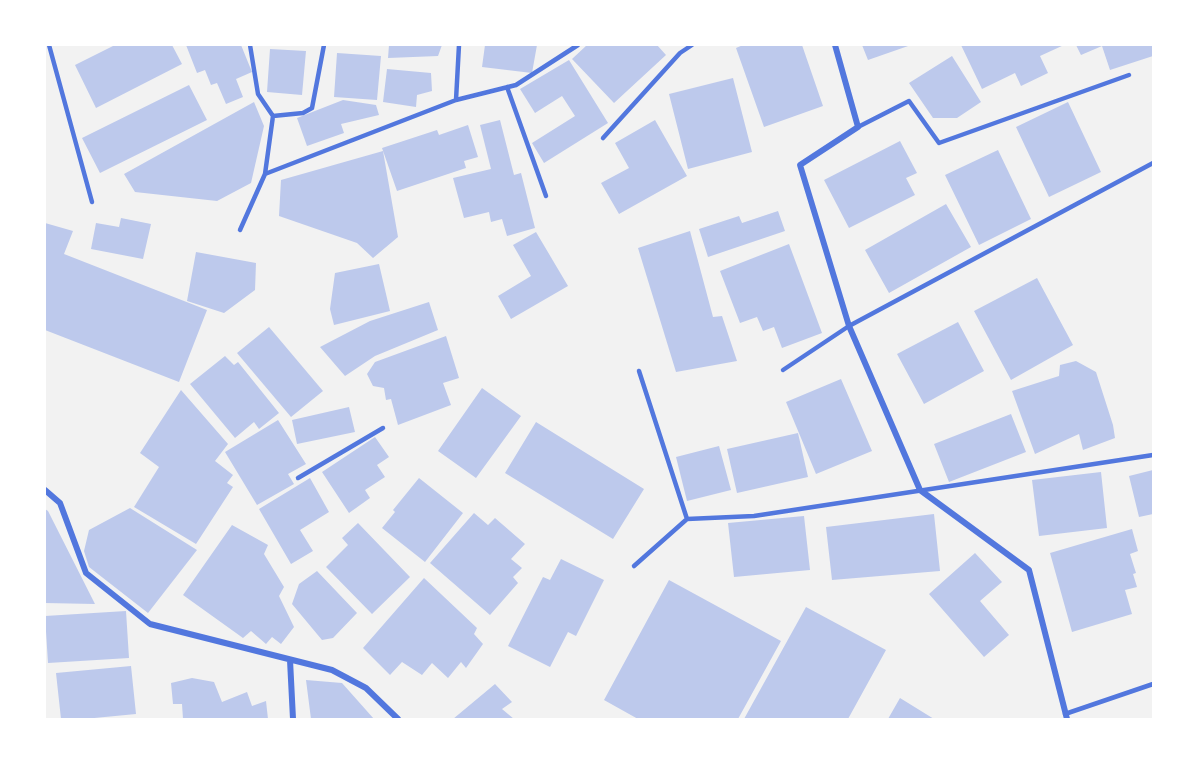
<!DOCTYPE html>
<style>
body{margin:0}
#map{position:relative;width:1198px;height:764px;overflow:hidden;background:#f2f2f2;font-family:Figtree,sans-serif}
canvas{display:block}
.frame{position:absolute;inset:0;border:46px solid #fff;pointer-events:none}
</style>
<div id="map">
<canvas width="1198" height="764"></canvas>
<div class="frame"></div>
</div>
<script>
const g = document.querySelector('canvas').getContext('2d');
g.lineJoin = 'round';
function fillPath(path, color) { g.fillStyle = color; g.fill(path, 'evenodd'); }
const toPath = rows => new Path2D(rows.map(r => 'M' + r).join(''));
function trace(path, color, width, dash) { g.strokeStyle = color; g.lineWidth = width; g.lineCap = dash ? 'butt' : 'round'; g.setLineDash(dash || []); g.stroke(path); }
fillPath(toPath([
 [115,45,172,45,182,64,96,108,75,65],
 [186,45,241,45,252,72,236,79,243,97,226,104,217,83,211,85,205,70,197,73],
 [389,45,442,45,438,56,388,58],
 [485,45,537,45,532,73,482,67],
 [587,45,657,45,666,55,614,103,572,59],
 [743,45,802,45,823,106,764,127,736,48],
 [862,45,911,45,868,60],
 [961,45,1064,45,1040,56,1048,73,1021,86,1015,73,982,89],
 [1076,45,1153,45,1153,56,1110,70,1102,46,1081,55],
 [270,49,306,51,302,95,267,92],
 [337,53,381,56,377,100,334,97],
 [952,56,981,102,957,118,933,118,909,83],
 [569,60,608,123,544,163,532,143,575,116,562,96,535,113,520,89],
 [387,69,431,73,432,91,417,95,416,107,383,102],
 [733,78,752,152,688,169,669,94],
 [189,85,207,120,100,173,82,138],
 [343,100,376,105,379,115,341,124,344,133,307,146,297,118],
 [254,102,264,126,251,183,217,201,135,192,124,174],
 [1068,102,1101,172,1049,197,1016,127],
 [500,120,514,175,521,173,535,228,507,236,502,219,491,222,489,212,464,218,453,178,491,169,480,125],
 [655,120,687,176,619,214,601,183,629,168,615,143],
 [468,125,478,157,464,161,466,168,397,191,382,148,437,130,439,135],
 [900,141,917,173,906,178,915,195,849,228,824,180],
 [998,150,1031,219,979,245,945,175],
 [383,151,398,237,373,258,357,243,279,216,281,180],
 [946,204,971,247,889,293,865,250],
 [778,211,785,231,708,257,699,229,739,216,742,223],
 [121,218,151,224,143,259,91,249,96,223,119,227],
 [45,223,73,231,64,254,207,310,179,382,45,330],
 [690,231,713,317,722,316,737,361,676,372,638,248],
 [536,232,568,286,511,319,498,296,531,276,513,245],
 [789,244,822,333,782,348,774,327,763,331,757,317,740,323,720,271],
 [196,252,256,263,255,290,224,313,187,301],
 [379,264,390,311,334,325,330,309,335,273],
 [1037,278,1073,345,1011,380,974,311],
 [429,302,438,330,375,356,345,376,320,347,370,321],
 [958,322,984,371,924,404,897,354],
 [269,327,323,391,291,417,237,353],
 [446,336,459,378,443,383,451,405,398,425,391,399,386,400,384,388,373,386,367,374,375,362],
 [225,356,234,365,238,362,279,413,259,429,254,422,235,438,190,384],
 [1076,361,1096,372,1113,425,1115,438,1083,450,1079,434,1035,454,1012,391,1059,376,1060,365],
 [841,379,872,451,816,474,786,402],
 [482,388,521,416,476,478,438,451],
 [181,390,228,444,215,461,233,475,227,483,233,487,196,544,134,507,159,467,140,453],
 [349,407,355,432,297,444,292,420],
 [1011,414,1026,452,949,482,934,444],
 [278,420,306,464,288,474,294,484,257,505,225,452],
 [536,422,644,489,613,539,505,473],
 [798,433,808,477,737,493,727,449],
 [375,437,389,457,377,465,385,477,365,490,370,498,349,513,322,472],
 [719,446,731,490,687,501,676,457],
 [1153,470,1153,514,1139,517,1129,476],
 [1101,472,1107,528,1039,536,1032,480],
 [310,478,329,512,300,530,313,551,291,564,259,509],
 [419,478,463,513,425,562,382,528,395,512,393,510],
 [130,508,197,550,148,613,89,567,84,551,89,530],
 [45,509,48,511,95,604,45,603],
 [474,513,488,525,495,518,525,544,511,559,522,568,513,577,518,583,490,615,430,563],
 [934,514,940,571,832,580,826,527],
 [804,516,810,570,734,577,728,523],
 [358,523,410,577,372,614,326,567,348,545,342,538],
 [232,525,268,545,264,554,284,587,279,596,294,627,281,644,272,637,266,644,251,631,243,638,183,595],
 [1132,529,1138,551,1130,554,1136,573,1133,574,1137,587,1125,590,1132,614,1072,632,1050,553],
 [975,553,1002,582,980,601,1009,635,984,657,929,594],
 [561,559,604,580,576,636,568,632,550,667,508,646,543,577,550,580],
 [317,571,357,613,333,638,322,640,292,604,299,584],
 [424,578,477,628,474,634,483,644,466,668,461,662,448,678,432,663,422,675,402,662,390,675,363,648],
 [669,580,781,641,738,719,638,719,604,700],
 [806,607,886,650,848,719,744,719],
 [126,611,129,658,48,663,45,616],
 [131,666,136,714,84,719,61,719,56,673],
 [192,678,214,682,222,702,247,692,252,706,266,701,268,719,183,719,182,704,173,704,171,683],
 [306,680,342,683,374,719,311,719],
 [495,684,512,702,502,709,514,719,453,719],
 [900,698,934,719,888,719]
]), '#bdc9ec');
trace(toPath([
 [49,45,92,202],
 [250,45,258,94,273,116,265,174],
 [507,87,546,196],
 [456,100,459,45],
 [273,116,303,113,312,108,324,45],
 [858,127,909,101,939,143,1129,75],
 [603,138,680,53,692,45],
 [240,230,265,174,456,100,516,85,578,45],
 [783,370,849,326,1153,163],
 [639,371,687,519],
 [298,478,383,428],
 [634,566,687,519,754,516,1153,455],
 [1065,714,1153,684]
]), '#5277de', 4.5);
trace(toPath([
 [835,45,858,127,800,165,849,326,920,490,1029,570,1067,719],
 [45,490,60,503,86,573,150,624,332,670,366,688,398,719],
 [290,660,293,719]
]), '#5277de', 6);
</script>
